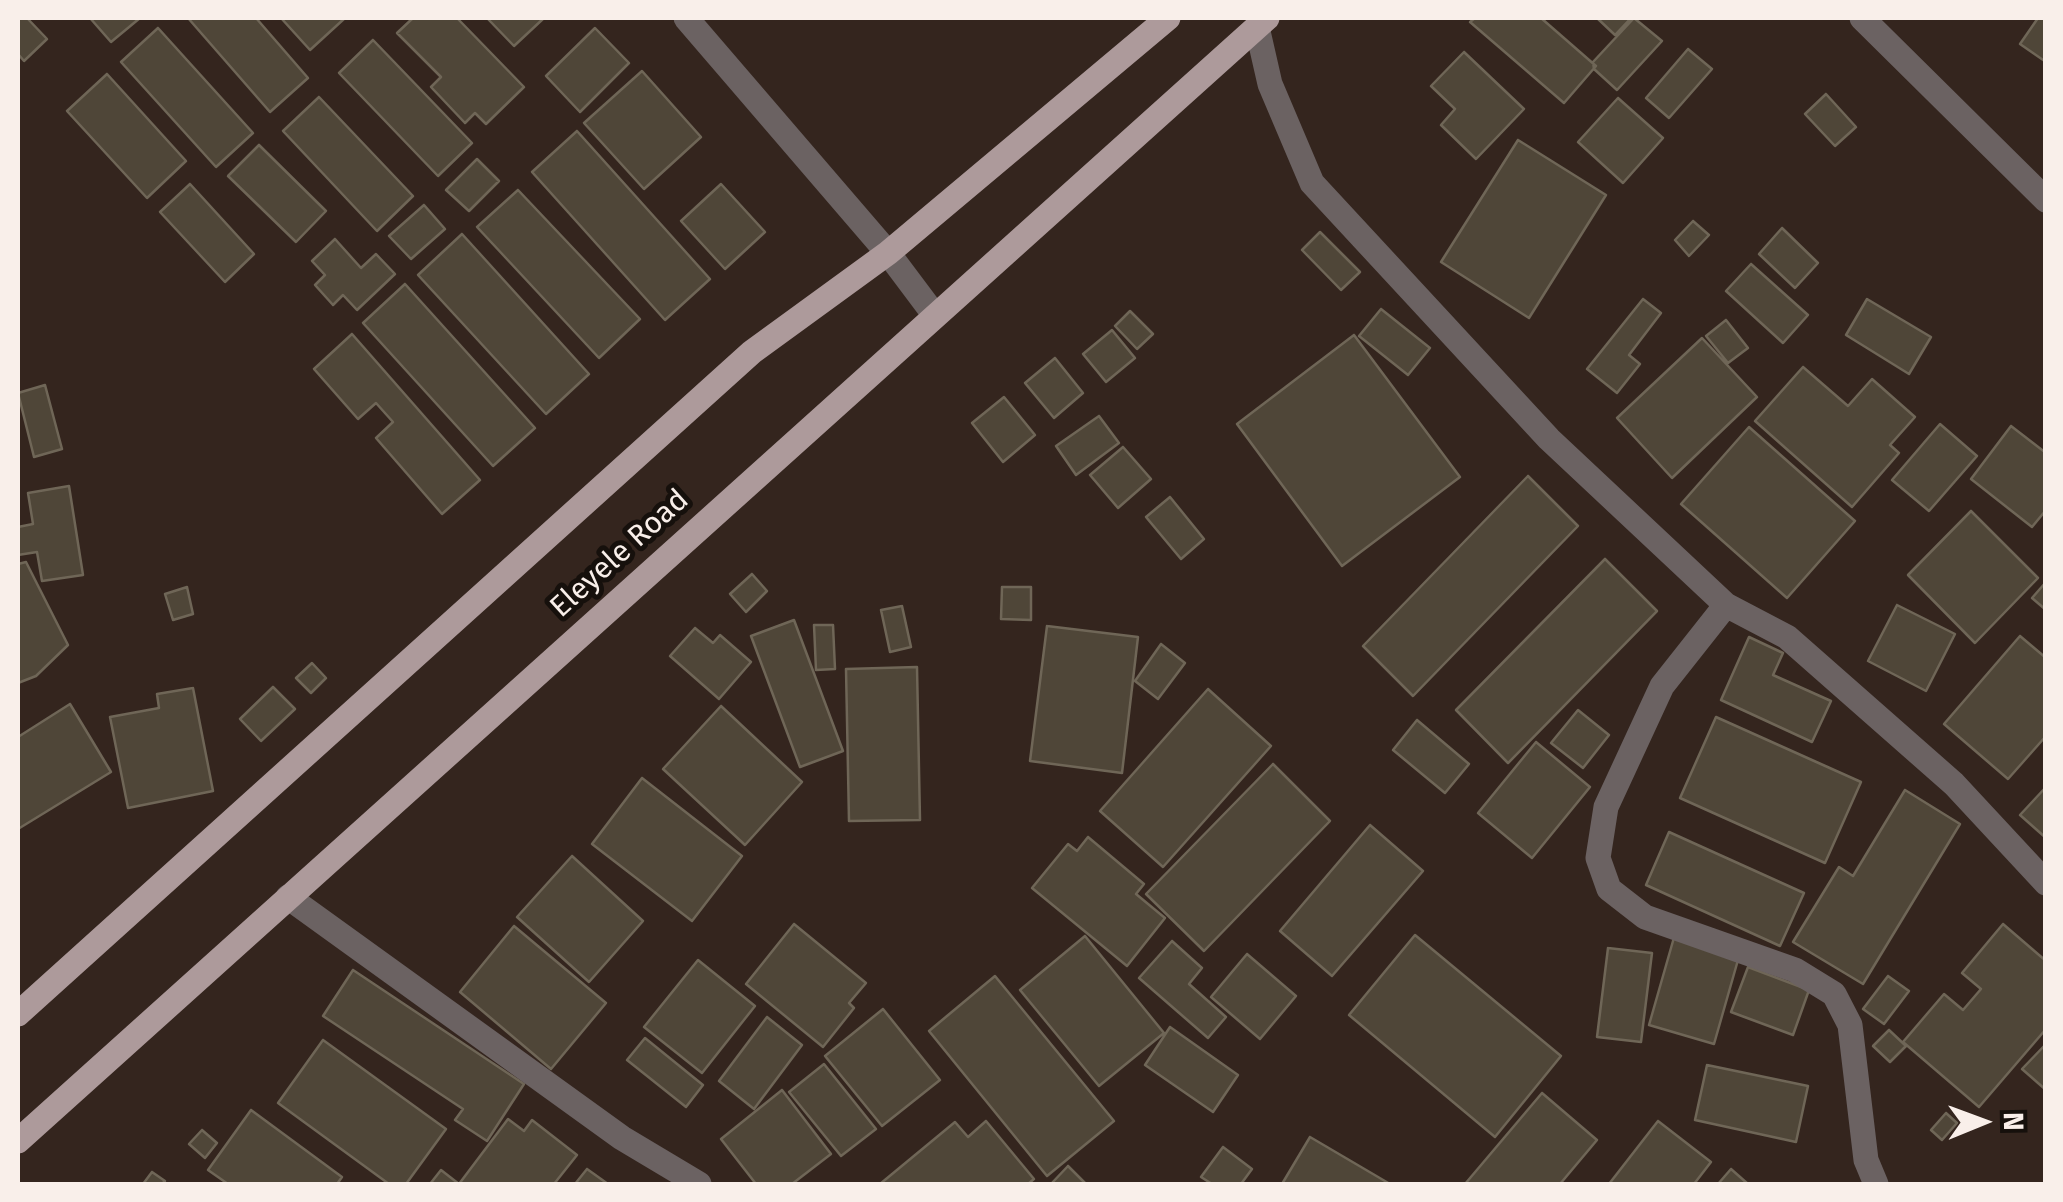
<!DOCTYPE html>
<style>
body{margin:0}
#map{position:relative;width:2063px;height:1202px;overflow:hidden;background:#34251e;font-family:"Fira Sans",sans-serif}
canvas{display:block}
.frame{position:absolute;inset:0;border:20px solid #f9efea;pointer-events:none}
.north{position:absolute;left:1933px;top:1072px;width:100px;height:100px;-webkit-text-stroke:8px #16100c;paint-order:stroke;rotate:89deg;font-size:28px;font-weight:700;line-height:40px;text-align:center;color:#f9efea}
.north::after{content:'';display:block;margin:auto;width:35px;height:45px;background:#f9efea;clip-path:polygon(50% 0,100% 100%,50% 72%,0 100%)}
</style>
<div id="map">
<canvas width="2063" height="1202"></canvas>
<div class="frame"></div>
<div class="north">N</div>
</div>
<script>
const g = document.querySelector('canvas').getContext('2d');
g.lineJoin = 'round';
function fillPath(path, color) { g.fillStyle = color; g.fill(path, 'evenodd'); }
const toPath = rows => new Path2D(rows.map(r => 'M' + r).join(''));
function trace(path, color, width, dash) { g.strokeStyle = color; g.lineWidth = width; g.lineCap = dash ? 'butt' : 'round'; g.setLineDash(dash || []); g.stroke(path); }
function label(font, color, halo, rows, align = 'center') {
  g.font = font + ' "Fira Sans",sans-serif'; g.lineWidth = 10; g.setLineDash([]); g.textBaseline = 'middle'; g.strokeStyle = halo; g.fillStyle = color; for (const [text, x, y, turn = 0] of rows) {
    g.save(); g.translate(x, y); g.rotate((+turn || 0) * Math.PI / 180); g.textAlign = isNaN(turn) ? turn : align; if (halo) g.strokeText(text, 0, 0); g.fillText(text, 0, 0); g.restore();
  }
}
const building = toPath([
 [18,18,27,18,47,39,24,61,18,54,18,18],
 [90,18,140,18,111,42,90,18],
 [188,18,256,18,308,78,270,112,188,18],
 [281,18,345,18,310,50,281,18],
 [413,18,457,18,524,87,486,124,475,113,465,123,431,87,441,77,397,33,413,18],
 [487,18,544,18,514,46,487,18],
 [1475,18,1541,18,1596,66,1564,103,1470,22,1475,18],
 [1597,18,1631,18,1615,35,1597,18],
 [1634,18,1662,41,1617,90,1594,69,1593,62,1634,18],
 [2038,18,2046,18,2046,62,2020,44,2038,18],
 [158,28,253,133,216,167,121,62,158,28],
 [595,28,629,63,580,112,546,76,595,28],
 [373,40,472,143,438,176,339,73,373,40],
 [1688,49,1712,69,1669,118,1646,98,1688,49],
 [1464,52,1524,109,1476,159,1441,125,1455,109,1431,86,1464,52],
 [642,71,701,137,644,189,584,123,642,71],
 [107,74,186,161,147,198,67,111,107,74],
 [1826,94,1856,127,1835,146,1805,114,1826,94],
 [319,97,413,196,377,231,283,131,319,97],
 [1618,98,1663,138,1623,183,1578,142,1618,98],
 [577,131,710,279,665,320,532,172,577,131],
 [1518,140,1606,195,1529,318,1441,262,1518,140],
 [259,145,326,211,296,242,228,176,259,145],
 [477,159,499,181,469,211,446,190,477,159],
 [190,184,254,254,225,282,160,212,190,184],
 [721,184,765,232,725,269,681,221,721,184],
 [518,190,640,319,599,358,477,227,518,190],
 [424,205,445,229,411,259,389,236,424,205],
 [1693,221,1709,235,1689,256,1675,240,1693,221],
 [1782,228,1818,263,1795,288,1759,254,1782,228],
 [1320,232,1360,272,1341,290,1302,250,1320,232],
 [462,234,589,374,546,414,418,275,462,234],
 [335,239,361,268,376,254,395,274,357,310,343,295,333,305,315,285,325,275,312,261,335,239],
 [1751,264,1808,315,1783,343,1726,291,1751,264],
 [405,284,535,428,493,466,363,323,405,284],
 [1643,299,1661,313,1629,355,1640,364,1617,393,1587,369,1643,299],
 [1867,299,1931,337,1909,374,1846,335,1867,299],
 [1381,309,1430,348,1408,375,1359,336,1381,309],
 [1130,311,1153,334,1137,349,1115,326,1130,311],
 [1726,320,1748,348,1728,363,1706,336,1726,320],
 [1112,330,1135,358,1106,382,1083,354,1112,330],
 [352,334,480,480,442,514,376,438,393,422,376,403,358,419,314,369,352,334],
 [1354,335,1460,477,1342,566,1237,424,1354,335],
 [1702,338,1757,397,1672,478,1617,418,1702,338],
 [1055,358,1083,393,1054,418,1025,383,1055,358],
 [1803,367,1848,406,1872,379,1915,417,1890,445,1899,453,1852,507,1755,421,1803,367],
 [45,385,62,449,34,457,18,393,45,385],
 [1004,397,1035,435,1003,462,972,423,1004,397],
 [1099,416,1119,443,1076,475,1056,446,1099,416],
 [1940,424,1977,456,1929,511,1892,480,1940,424],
 [2011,426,2046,453,2046,510,2032,527,1971,479,2011,426],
 [1749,427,1855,521,1787,598,1681,504,1749,427],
 [1123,447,1151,479,1118,508,1090,475,1123,447],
 [1528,476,1578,526,1413,696,1363,646,1528,476],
 [69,486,83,575,42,581,37,552,18,555,18,527,33,524,28,493,69,486],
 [1170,497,1204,539,1181,559,1146,517,1170,497],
 [1971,511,2038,578,1975,643,1908,575,1971,511],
 [1605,559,1657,611,1508,763,1456,710,1605,559],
 [26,562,68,645,36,676,18,683,18,564,26,562],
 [752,574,767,591,746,612,730,594,752,574],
 [2046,582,2046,610,2032,598,2046,582],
 [187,587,193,614,173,620,165,594,187,587],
 [1002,587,1031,587,1031,620,1001,619,1002,587],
 [1897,605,1955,634,1926,691,1868,661,1897,605],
 [902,606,911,647,890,652,881,610,902,606],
 [794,620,843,751,800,767,751,636,794,620],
 [814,625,833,625,835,669,816,670,814,625],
 [1047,626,1138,637,1122,773,1030,761,1047,626],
 [695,628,713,643,720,635,751,662,719,699,670,656,695,628],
 [2020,636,2046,658,2046,736,2008,779,1944,724,2020,636],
 [1749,637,1783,653,1773,675,1831,701,1812,742,1721,700,1749,637],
 [1161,644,1185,663,1158,699,1135,681,1161,644],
 [312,663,326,678,311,693,296,678,312,663],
 [917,667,920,820,849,821,846,669,917,667],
 [273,687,295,709,261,741,240,719,273,687],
 [193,688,213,791,128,808,110,717,159,708,157,694,193,688],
 [1208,689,1271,746,1163,867,1100,811,1208,689],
 [70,704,111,772,18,829,18,737,70,704],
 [721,706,802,782,745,845,663,769,721,706],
 [1578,710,1609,735,1583,768,1551,743,1578,710],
 [1716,717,1861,782,1825,863,1680,798,1716,717],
 [1417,720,1469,764,1445,793,1393,750,1417,720],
 [1536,742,1590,787,1532,858,1478,813,1536,742],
 [1273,764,1330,821,1204,951,1146,894,1273,764],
 [642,778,742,856,692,921,592,844,642,778],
 [2046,787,2046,838,2020,815,2046,787],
 [1905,790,1960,824,1863,984,1793,942,1839,867,1853,876,1905,790],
 [1370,825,1423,871,1332,976,1280,931,1370,825],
 [1669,832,1804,893,1780,946,1646,885,1669,832],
 [1088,837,1144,884,1136,894,1165,918,1127,966,1032,888,1068,844,1077,851,1088,837],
 [572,856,643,921,589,982,517,917,572,856],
 [794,924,866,983,849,1003,854,1008,823,1047,746,984,794,924],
 [2003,924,2046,961,2046,1029,1979,1107,1903,1042,1944,994,1963,1010,1981,989,1962,973,2003,924],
 [514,926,606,1003,551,1069,460,992,514,926],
 [1675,934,1740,953,1714,1044,1649,1025,1675,934],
 [1415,935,1561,1056,1495,1137,1349,1015,1415,935],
 [1085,936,1164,1033,1099,1086,1020,990,1085,936],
 [1172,941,1202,968,1189,984,1226,1017,1208,1038,1139,978,1172,941],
 [1608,948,1652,953,1641,1042,1597,1037,1608,948],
 [1247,954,1296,996,1260,1039,1211,997,1247,954],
 [698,960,755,1006,702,1073,644,1027,698,960],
 [1748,967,1809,990,1793,1035,1731,1012,1748,967],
 [353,970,524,1084,487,1141,455,1120,463,1109,323,1016,353,970],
 [995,976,1114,1121,1047,1176,929,1031,995,976],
 [1888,976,1909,991,1884,1024,1863,1009,1888,976],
 [883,1009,940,1080,882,1126,825,1056,883,1009],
 [767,1017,802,1045,754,1109,719,1081,767,1017],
 [1170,1027,1238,1075,1213,1112,1145,1065,1170,1027],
 [1889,1030,1906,1046,1890,1062,1873,1046,1889,1030],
 [645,1038,703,1085,686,1107,627,1060,645,1038],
 [323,1040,446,1129,406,1184,389,1184,278,1103,323,1040],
 [2046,1044,2046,1090,2022,1069,2046,1044],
 [824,1064,876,1129,841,1156,789,1092,824,1064],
 [1707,1065,1808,1086,1796,1142,1695,1120,1707,1065],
 [782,1090,831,1154,792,1184,756,1184,721,1139,782,1090],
 [1542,1093,1597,1140,1560,1184,1465,1184,1542,1093],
 [251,1110,342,1177,337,1184,228,1184,208,1170,251,1110],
 [1946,1113,1957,1123,1942,1140,1931,1130,1946,1113],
 [508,1119,524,1131,532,1120,577,1155,554,1184,459,1184,508,1119],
 [986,1121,1034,1179,1028,1184,880,1184,955,1122,968,1137,986,1121],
 [1658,1121,1711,1162,1694,1184,1609,1184,1658,1121],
 [202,1130,217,1143,205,1158,189,1144,202,1130],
 [1310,1137,1390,1184,1282,1184,1310,1137],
 [1223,1147,1252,1169,1241,1184,1212,1184,1201,1177,1223,1147],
 [1068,1166,1086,1184,1051,1184,1068,1166],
 [587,1169,608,1184,575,1184,587,1169],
 [1731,1169,1748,1184,1718,1184,1731,1169],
 [441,1170,459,1184,430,1184,441,1170],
 [152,1172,165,1181,162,1184,143,1184,152,1172]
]);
fillPath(building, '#4f4638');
trace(building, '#6f6657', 2.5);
trace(toPath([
 [686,18,888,253,933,313],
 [1862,18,2046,200],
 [1257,27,1270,84,1312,183,1549,439,1726,605,1787,637,1954,784,2046,883],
 [1726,605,1662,686,1606,807,1598,858,1609,889,1645,917,1795,970,1834,994,1850,1025,1866,1160,1876,1184],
 [288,897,622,1138,699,1184]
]), '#6b6262', 25);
trace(toPath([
 [18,1014,752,352,888,253,1168,18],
 [18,1141,1267,18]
]), '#ad9a9b', 25);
label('30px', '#f9efea', '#16100c', [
 ["Eleyele Road",620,554,-42]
]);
</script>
